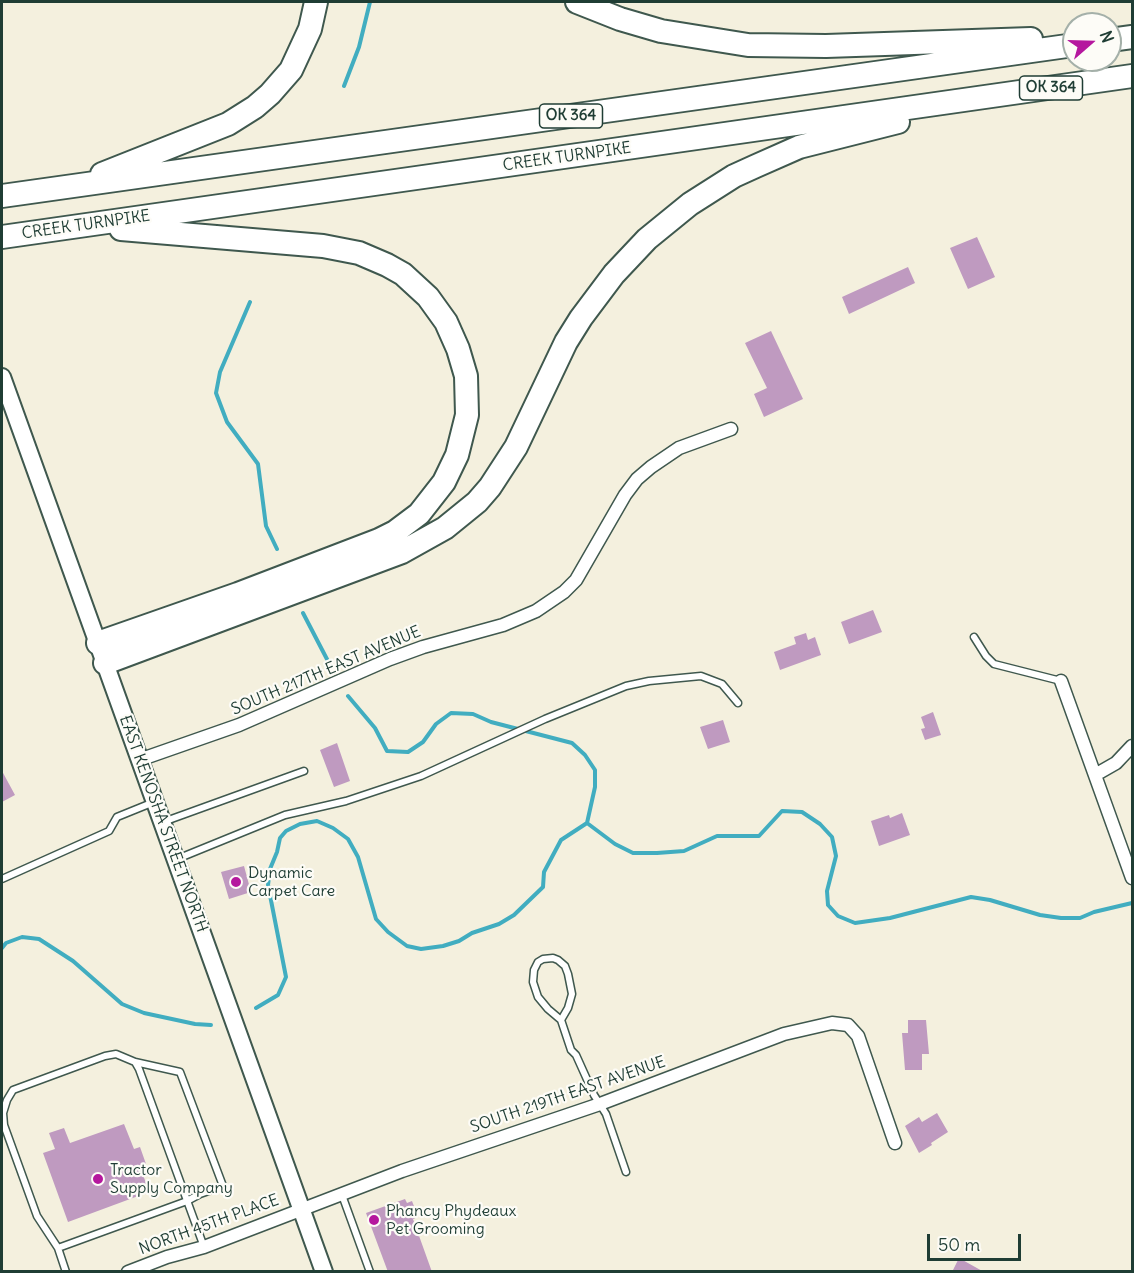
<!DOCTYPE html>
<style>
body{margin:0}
#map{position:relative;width:1134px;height:1273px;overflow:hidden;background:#f4f0de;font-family:Delius,sans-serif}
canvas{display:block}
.frame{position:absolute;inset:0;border:3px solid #1f3d34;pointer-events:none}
.north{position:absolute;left:1062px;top:12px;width:60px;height:60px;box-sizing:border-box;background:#fdfcf7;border:2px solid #a4b0a9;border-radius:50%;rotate:70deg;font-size:16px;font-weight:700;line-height:24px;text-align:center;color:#1f3d34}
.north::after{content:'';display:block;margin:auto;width:21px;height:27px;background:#b5179e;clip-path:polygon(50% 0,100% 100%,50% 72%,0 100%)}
.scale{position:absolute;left:927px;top:1234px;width:94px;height:27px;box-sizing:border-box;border:3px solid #1f3d34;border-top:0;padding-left:8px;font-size:18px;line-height:21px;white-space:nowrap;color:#1f3d34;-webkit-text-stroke:4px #fdfcf7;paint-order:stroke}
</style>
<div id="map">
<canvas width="1134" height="1273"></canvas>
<div class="frame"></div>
<div class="north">N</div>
<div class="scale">50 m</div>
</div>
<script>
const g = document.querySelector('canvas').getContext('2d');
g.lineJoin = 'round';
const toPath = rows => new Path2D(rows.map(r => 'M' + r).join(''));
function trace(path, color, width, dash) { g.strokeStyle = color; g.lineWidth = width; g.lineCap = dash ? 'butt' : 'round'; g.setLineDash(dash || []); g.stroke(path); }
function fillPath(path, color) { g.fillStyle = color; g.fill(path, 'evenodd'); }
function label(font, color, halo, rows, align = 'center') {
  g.font = font + ' Delius,sans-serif'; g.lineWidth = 4.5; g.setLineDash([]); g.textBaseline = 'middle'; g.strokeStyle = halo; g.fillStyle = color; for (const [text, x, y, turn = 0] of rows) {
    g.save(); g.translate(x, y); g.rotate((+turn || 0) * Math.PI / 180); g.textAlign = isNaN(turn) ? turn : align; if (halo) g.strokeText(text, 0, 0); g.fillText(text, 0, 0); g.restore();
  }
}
trace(toPath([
 [344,86,359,47,370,2],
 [250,302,220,372,216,393,227,422,258,464,266,526,277,549],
 [303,613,330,665],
 [587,823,615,844,633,853,657,853,684,851,717,836,759,836,782,811,802,812,820,824,832,837,836,856,827,891,828,905,838,916,855,923,890,918,971,897,990,900,1040,915,1061,918,1080,918,1094,912,1132,903],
 [2,948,6,943,22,937,39,939,73,961,122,1004,144,1013,195,1024,211,1025],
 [256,1008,278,995,286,977,268,885,270,869,277,852,280,838,286,831,300,824,317,821,333,828,348,839,358,857,376,919,388,932,407,946,421,949,443,946,459,941,472,933,499,924,514,915,543,887,544,872,561,840,587,823,595,787,595,770,585,755,572,743,491,722,473,714,451,713,436,724,423,742,408,752,387,751,375,728,348,696]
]), '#41adc0', 4);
fillPath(toPath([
 [977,237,995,277,968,289,950,248],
 [908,267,915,283,849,314,842,297],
 [771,331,803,399,764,417,754,394,767,388,745,343],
 [873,610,882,632,849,644,841,622],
 [806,633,808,640,815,637,821,655,780,670,774,652,796,644,794,637],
 [933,712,941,735,925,740,921,729,925,728,921,717],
 [723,720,730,742,708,749,700,727],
 [337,743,350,781,334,787,320,750],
 [2,771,15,795,2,802],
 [902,813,910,835,879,846,871,821,889,815,890,818],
 [244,866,251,892,229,899,221,872],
 [908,1020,926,1020,929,1054,922,1054,922,1070,905,1070,902,1033,908,1033],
 [937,1113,948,1132,931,1143,932,1145,919,1153,905,1126,919,1117,922,1122],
 [124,1124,134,1149,140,1147,146,1164,140,1166,149,1192,68,1222,43,1153,55,1149,49,1133,64,1128,70,1143],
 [405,1199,407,1203,412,1201,418,1217,413,1219,432,1272,388,1272,366,1213],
 [959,1258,984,1272,952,1272]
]), '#bf9ac0');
const service = toPath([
 [974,637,986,656,994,664,1061,681],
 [163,822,304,771],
 [177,859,285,815,346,801,421,776,545,719,626,686,649,681,701,676,722,684,738,703],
 [2,879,109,831,117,817,154,802],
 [561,1020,548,1009,538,997,533,982,534,970,538,962,543,959,553,958,558,960,565,966,568,974,572,994,568,1008,561,1020,571,1050,576,1055,594,1095,606,1114,626,1172],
 [342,1195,370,1272],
 [58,1248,187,1201,200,1194,223,1186,180,1072,135,1062],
 [66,1272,58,1248,37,1216,4,1125,3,1113,7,1100,13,1090,105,1056,116,1054,135,1062,139,1069,204,1247]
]);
const minor = toPath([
 [1061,681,1132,878],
 [139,760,239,725,390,659,423,647,503,625,536,611,564,592,576,580,625,495,637,479,651,467,679,448,731,429],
 [1095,775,1116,763,1132,746],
 [128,1272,167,1257,204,1247,402,1171,600,1104,784,1034,832,1023,848,1025,858,1036,895,1143]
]);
const secondary = toPath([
 [2,377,324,1272]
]);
const motorway = toPath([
 [577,2,620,19,661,31,748,45,826,46,1031,39],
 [1110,40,1132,37],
 [102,174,228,124,255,107,270,94,291,70,310,29,316,2],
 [2,196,1074,45],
 [2,237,1132,76],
 [98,643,238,594,379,540,395,532,419,514,444,482,457,455,467,415,466,376,458,349,446,322,428,297,403,274,387,265,359,253,323,246,121,229],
 [105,663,402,552,445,528,477,502,490,487,516,447,566,342,581,318,614,274,647,239,690,204,734,176,756,166,799,147,898,122]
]);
trace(service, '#3f584e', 9);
trace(minor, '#3f584e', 15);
trace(secondary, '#3f584e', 20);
trace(motorway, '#3f584e', 26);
trace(service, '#fff', 6);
trace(minor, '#fff', 12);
trace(secondary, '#fff', 16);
trace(motorway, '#fff', 22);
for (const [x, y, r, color] of [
 [236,882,6,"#b5179e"],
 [98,1179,6,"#b5179e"],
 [374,1220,6,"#b5179e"]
]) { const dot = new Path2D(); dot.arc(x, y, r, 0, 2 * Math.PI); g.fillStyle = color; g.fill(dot); trace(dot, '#fdfcf7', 2); }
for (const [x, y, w] of [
 [1051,88,63],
 [571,116,63]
]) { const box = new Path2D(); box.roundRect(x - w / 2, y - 12, w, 24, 4.5); g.fillStyle = '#fdfcf7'; g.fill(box); trace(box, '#1f3d34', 1.5); }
label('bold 15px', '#1f3d34', null, [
 ["OK 364",1051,88],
 ["OK 364",571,116]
]);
label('16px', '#1f3d34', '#fdfcf7', [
 ["CREEK TURNPIKE",567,157,-8],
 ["CREEK TURNPIKE",86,225,-8],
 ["SOUTH 217TH EAST AVENUE",326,671,-23],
 ["EAST KENOSHA STREET NORTH",163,824,70],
 ["SOUTH 219TH EAST AVENUE",568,1095,-19],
 ["NORTH 45TH PLACE",209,1225,-20]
]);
label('16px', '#1f3d34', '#fdfcf7', [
 ["Dynamic",248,873],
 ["Carpet Care",248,891],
 ["Tractor",110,1170],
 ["Supply Company",110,1188],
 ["Phancy Phydeaux",386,1211],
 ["Pet Grooming",386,1229]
], 'left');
</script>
